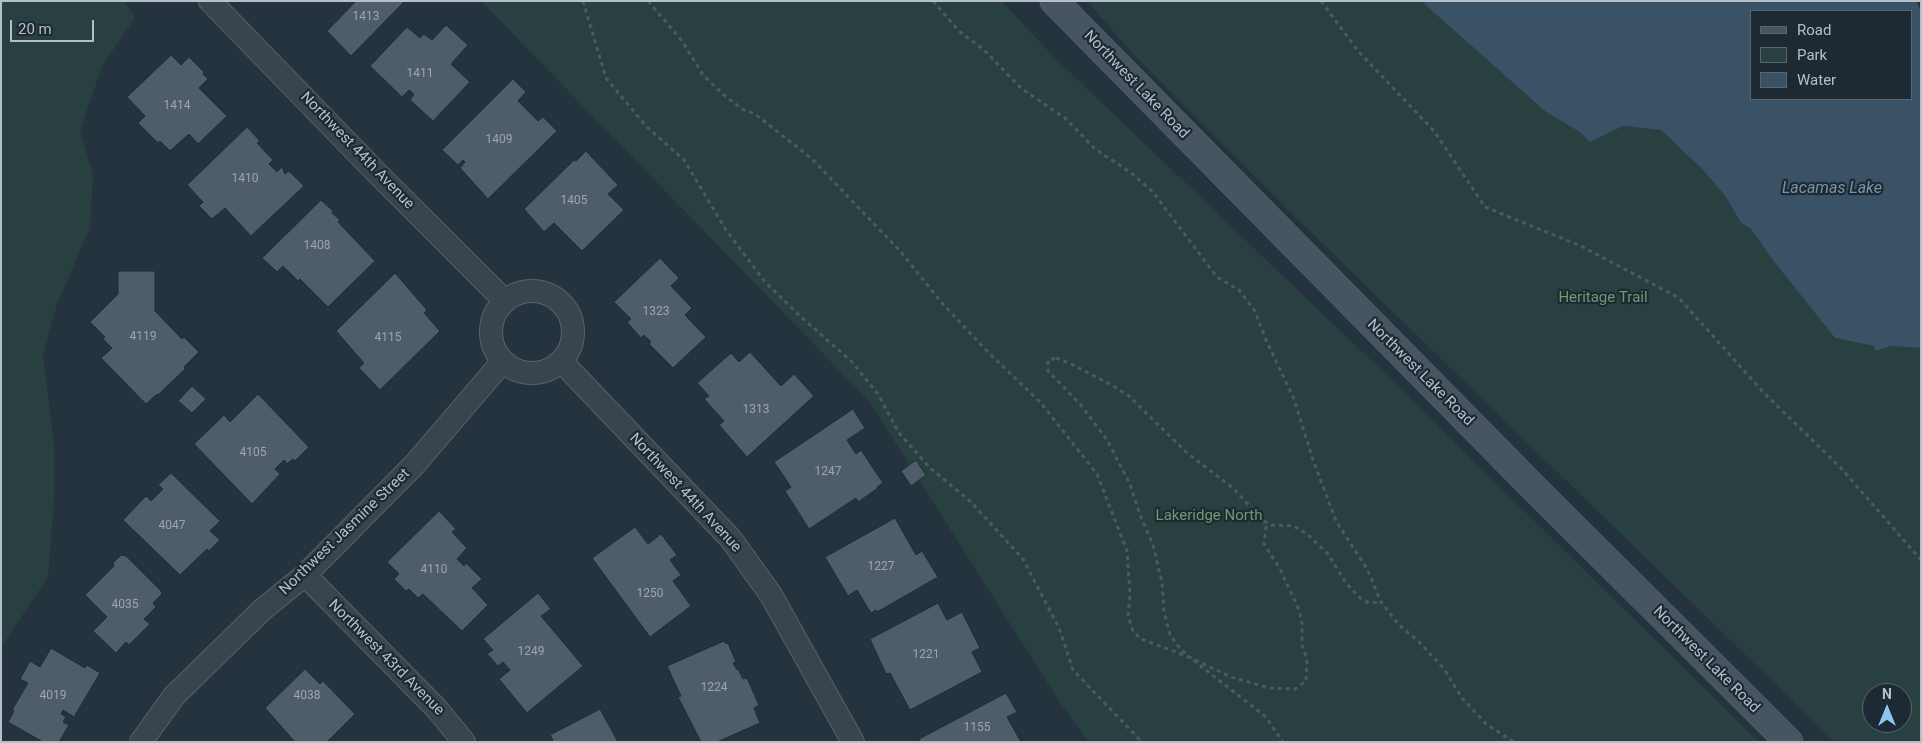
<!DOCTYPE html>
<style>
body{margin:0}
#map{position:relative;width:1922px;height:743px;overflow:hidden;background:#25333e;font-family:Roboto,sans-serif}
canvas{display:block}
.frame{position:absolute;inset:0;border:2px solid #b5bfc9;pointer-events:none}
.legend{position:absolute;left:1750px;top:10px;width:162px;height:90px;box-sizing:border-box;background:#1e2a33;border:1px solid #5a666f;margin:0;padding:6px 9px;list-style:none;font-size:15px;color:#b5bfc9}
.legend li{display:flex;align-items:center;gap:10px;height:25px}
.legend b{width:25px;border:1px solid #5a666f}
.north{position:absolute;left:1862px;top:683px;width:50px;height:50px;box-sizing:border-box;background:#1e2a33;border:1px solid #5a666f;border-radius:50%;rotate:0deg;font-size:14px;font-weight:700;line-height:20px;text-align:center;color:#b5bfc9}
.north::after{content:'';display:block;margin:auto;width:18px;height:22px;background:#8dc4f6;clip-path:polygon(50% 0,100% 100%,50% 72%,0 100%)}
.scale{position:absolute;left:10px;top:20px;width:84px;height:22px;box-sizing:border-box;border:2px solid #b5bfc9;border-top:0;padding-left:6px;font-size:15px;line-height:18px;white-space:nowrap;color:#b5bfc9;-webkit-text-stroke:4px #1e2a33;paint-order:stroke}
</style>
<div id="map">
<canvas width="1922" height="743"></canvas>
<div class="frame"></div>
<ul class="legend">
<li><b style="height:6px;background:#475461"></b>Road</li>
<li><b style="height:14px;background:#284140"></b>Park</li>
<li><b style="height:14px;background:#395265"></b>Water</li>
</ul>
<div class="north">N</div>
<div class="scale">20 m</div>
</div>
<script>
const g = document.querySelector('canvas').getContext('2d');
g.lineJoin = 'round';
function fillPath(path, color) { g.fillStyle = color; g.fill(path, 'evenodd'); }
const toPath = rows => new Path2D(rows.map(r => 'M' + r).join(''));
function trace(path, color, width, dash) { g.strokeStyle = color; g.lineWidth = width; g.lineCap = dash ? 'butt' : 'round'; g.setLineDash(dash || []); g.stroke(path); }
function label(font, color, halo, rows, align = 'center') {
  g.font = font + ' Roboto,sans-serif'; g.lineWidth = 4.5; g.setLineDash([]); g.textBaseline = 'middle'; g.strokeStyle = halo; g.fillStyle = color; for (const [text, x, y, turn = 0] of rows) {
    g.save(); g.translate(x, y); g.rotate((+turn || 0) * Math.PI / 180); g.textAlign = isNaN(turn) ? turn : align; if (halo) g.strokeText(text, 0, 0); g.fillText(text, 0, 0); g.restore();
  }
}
fillPath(toPath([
 [1,1,125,1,135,18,102,66,80,131,93,174,90,228,57,304,43,354,54,445,54,501,48,577,1,647],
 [481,1,1001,1,1058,61,1373,362,1759,742,1089,742,1059,701,869,401],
 [1087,1,1421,1,1546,112,1580,132,1590,141,1623,126,1661,130,1703,170,1726,197,1741,223,1751,229,1772,259,1835,338,1874,346,1877,350,1891,346,1921,348,1921,742,1835,742,1286,208,1133,54],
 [1872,693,1902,693,1902,723,1872,723]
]), '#284140');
fillPath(toPath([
 [1421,1,1916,1,1921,11,1921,348,1891,346,1876,351,1874,346,1835,338,1772,259,1751,229,1741,223,1726,197,1703,170,1661,130,1623,126,1590,142,1580,132,1546,112],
 [1751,11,1911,11,1911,99,1751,99]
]), '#395265');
const building = toPath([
 [356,1,405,1,351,56,327,31,356,1],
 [446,25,468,45,451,64,470,82,433,121,410,100,414,94,409,90,402,97,370,66,407,27,420,38,424,34,432,40,446,25],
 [171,55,181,65,189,57,204,72,203,74,208,79,199,88,227,116,198,144,189,134,170,151,160,141,158,143,138,123,145,116,127,97,171,55],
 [513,79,526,92,518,101,538,121,543,117,557,131,488,199,460,168,465,162,463,160,458,165,442,150,513,79],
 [247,127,260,141,257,143,273,160,269,164,277,172,282,167,285,174,289,171,304,186,251,236,225,208,212,219,199,206,203,202,187,185,247,127],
 [586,151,618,185,608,194,624,210,582,251,554,223,544,232,524,209,574,160,576,161,586,151],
 [321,200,333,211,332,213,340,220,338,222,375,261,328,307,300,279,298,281,283,266,277,272,262,258,321,200],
 [660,258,679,278,671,286,692,308,685,315,706,337,673,368,649,344,651,342,644,335,641,338,627,322,631,319,614,302,660,258],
 [118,271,155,271,155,311,182,339,184,337,199,352,184,367,185,369,158,395,157,394,146,404,101,358,112,348,103,339,105,337,90,322,118,294,118,271],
 [395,273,427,310,424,313,440,331,380,390,359,368,364,363,336,331,395,273],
 [750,352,781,386,794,374,814,396,747,457,719,425,724,421,704,399,709,396,697,383,731,353,739,362,750,352],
 [192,386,206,399,192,413,178,401,192,386],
 [258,394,309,447,295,461,293,459,287,464,284,460,275,469,280,474,252,504,194,444,224,415,230,422,258,394],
 [853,409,865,428,847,440,856,454,861,450,883,483,877,487,878,488,858,502,856,498,809,529,785,491,791,487,774,462,853,409],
 [916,460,926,475,911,486,901,471,916,460],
 [171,473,220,521,210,531,220,540,209,551,207,549,180,575,123,520,146,496,151,501,163,489,158,485,171,473],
 [439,511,456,529,452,532,467,548,457,559,464,566,466,563,482,579,472,588,488,605,462,631,423,594,418,598,409,589,406,591,394,579,399,574,387,562,439,511],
 [895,518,916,555,922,551,938,577,877,612,876,610,871,613,857,590,848,596,825,557,895,518],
 [635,527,648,544,661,534,677,555,670,560,681,575,673,581,691,606,650,637,592,558,635,527],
 [121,555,126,556,161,591,162,594,153,603,156,607,144,619,150,624,129,645,126,642,116,653,93,631,107,617,85,595,114,566,113,563,121,555],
 [538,593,551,609,541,616,583,666,527,713,499,679,510,670,503,662,498,666,487,654,493,650,483,639,538,593],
 [938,603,947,620,962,612,980,648,972,652,982,672,910,710,890,673,886,674,870,639,938,603],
 [724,641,726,644,728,643,736,662,733,663,737,670,738,669,743,679,747,678,759,705,754,708,760,723,717,742,701,742,678,697,681,696,667,666,724,641],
 [51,648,85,668,87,665,100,673,74,717,63,710,61,714,66,717,63,722,69,725,59,742,43,742,8,722,14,711,12,710,28,683,20,679,30,661,40,667,51,648],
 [305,669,320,684,323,681,355,714,327,742,295,742,265,708,305,669],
 [1006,693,1017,712,1007,717,1021,742,921,742,919,739,1006,693],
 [600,709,618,742,550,742,553,740,550,735,600,709]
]);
fillPath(building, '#4e5d69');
trace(building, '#202c35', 1);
const minor = toPath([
 [210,1,376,172,505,301],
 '491 332a41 41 0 1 1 82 0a41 41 0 1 1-82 0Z',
 [561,361,731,539,771,595,853,742],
 [305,575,437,709,464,742],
 [141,742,174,696,262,610,305,575,415,464,503,361]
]);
const secondary = toPath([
 [1054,1,1532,486,1789,742]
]);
trace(minor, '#57626c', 24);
trace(secondary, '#57626c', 29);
trace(toPath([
 [583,1,606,78,646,126,684,160,726,230,765,282,800,316,851,361,878,394,899,433,929,467,970,501,1023,559,1059,628,1073,670,1142,742],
 [648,1,682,41,703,75,725,96,742,109,755,114,811,158,901,252,941,302,986,350,1041,403,1097,474,1127,551,1130,595,1128,616,1133,631,1141,639,1189,657,1265,716,1283,742],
 [933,1,959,31,984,50,1022,89,1065,118,1095,149,1130,172,1152,191,1217,277,1239,290,1255,311,1266,340,1294,399,1313,460,1336,521,1367,569,1381,602,1399,625,1419,642,1444,669,1462,698,1486,724,1514,742],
 [1321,1,1358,51,1434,131,1485,207,1581,246,1679,298,1763,392,1841,468,1921,560],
 [1056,358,1069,363,1108,383,1129,396,1186,452,1234,489,1263,521,1266,527,1264,544,1280,569,1299,610,1302,623,1302,645,1307,659,1306,681,1295,689,1269,688,1231,677,1189,657,1176,644,1169,632,1164,611,1162,582,1153,545,1140,515,1130,484,1107,440,1081,405,1048,371,1048,360,1056,358],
 [1264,521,1271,525,1294,526,1308,535,1328,554,1346,583,1360,598,1369,603,1381,602]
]), '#475d5d', 3, [4, 4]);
trace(minor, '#39454e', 22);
trace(secondary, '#475461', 28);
label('12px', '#9ba6b1', null, [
 ["1413",366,17],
 ["1411",420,74],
 ["1414",177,106],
 ["1409",499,140],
 ["1410",245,179],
 ["1405",574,201],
 ["1408",317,246],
 ["1323",656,312],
 ["4119",143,337],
 ["4115",388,338],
 ["1313",756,410],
 ["4105",253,453],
 ["1247",828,472],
 ["4047",172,526],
 ["1227",881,567],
 ["4110",434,570],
 ["1250",650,594],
 ["4035",125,605],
 ["1249",531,652],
 ["1221",926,655],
 ["1224",714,688],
 ["4019",53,696],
 ["4038",307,696],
 ["1155",977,728]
]);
label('15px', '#b5bfc9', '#1e2a33', [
 ["Northwest Lake Road",1136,85,46],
 ["Northwest 44th Avenue",357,151,46],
 ["Northwest Lake Road",1420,373,45],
 ["Northwest 44th Avenue",685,493,47],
 ["Northwest Jasmine Street",345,532,-44],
 ["Northwest 43rd Avenue",386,658,45],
 ["Northwest Lake Road",1706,660,45]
]);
label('15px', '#6c9a71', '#1e2a33', [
 ["Heritage Trail",1603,298],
 ["Lakeridge North",1209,516]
]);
label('italic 16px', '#7695ab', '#1e2a33', [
 ["Lacamas Lake",1832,189]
]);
</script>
